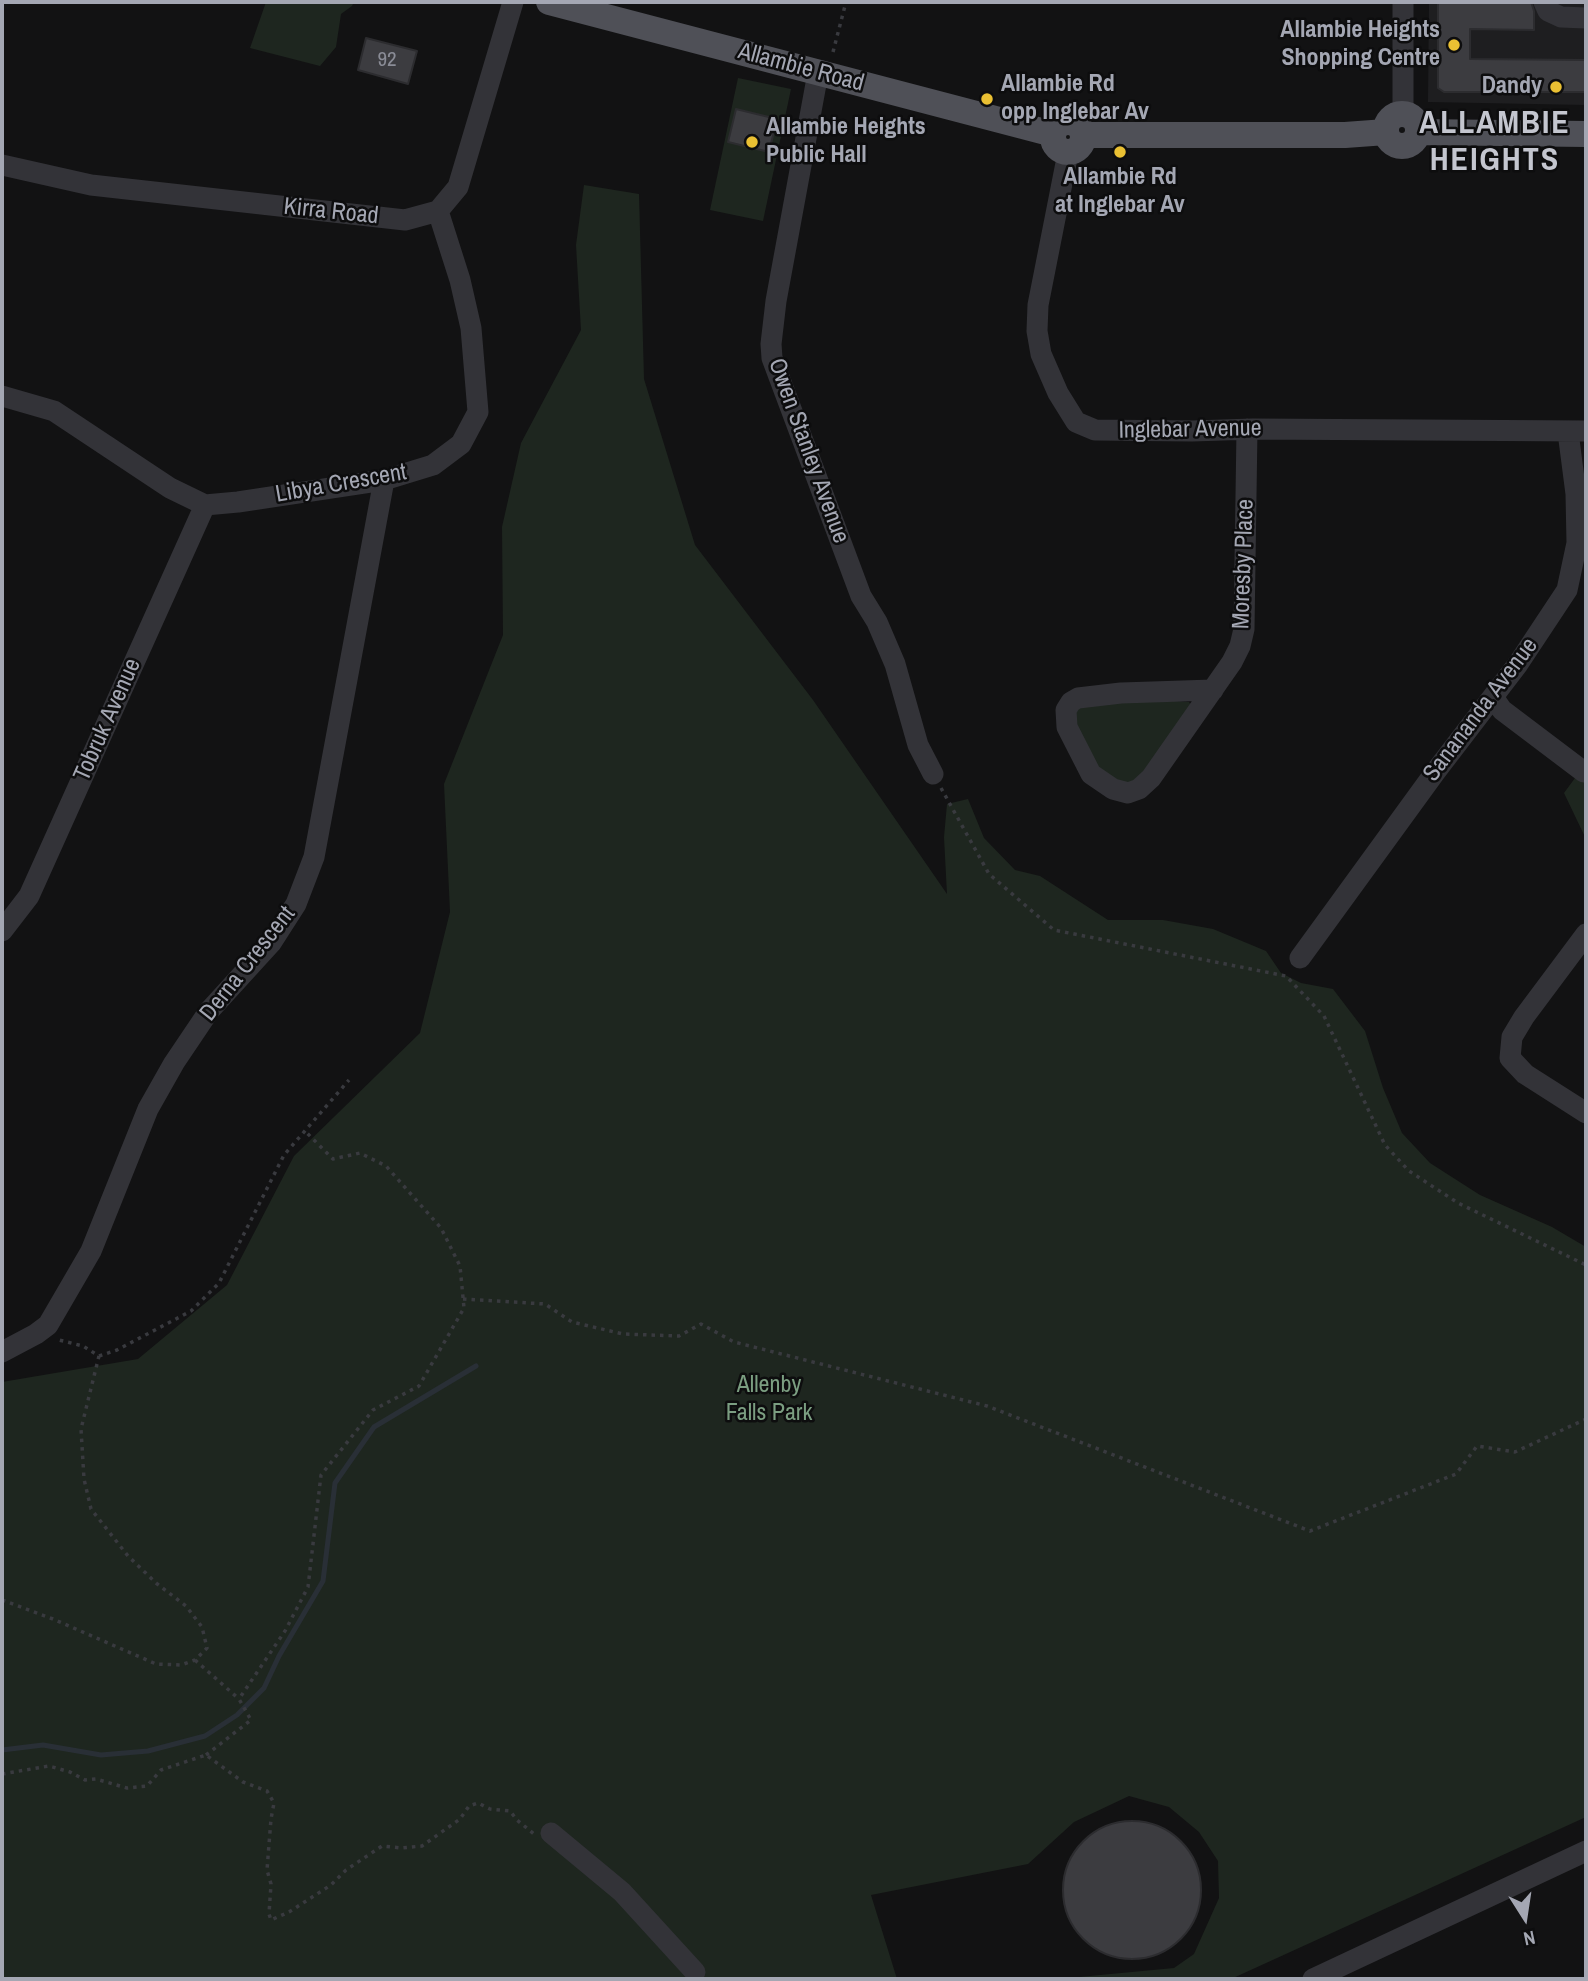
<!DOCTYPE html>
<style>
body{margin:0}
#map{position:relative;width:1588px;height:1981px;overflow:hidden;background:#121213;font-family:"Archivo Narrow",sans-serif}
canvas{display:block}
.frame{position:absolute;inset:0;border:4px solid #a4a7b3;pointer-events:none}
.north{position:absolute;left:1490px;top:1883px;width:70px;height:70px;-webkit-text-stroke:5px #0d0d0e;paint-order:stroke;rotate:168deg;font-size:19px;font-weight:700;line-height:28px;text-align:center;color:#a4a7b3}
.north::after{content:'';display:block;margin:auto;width:24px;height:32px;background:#a4a7b3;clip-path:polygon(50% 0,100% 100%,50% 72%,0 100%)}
</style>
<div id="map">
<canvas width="1588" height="1981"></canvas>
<div class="frame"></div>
<div class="north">N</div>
</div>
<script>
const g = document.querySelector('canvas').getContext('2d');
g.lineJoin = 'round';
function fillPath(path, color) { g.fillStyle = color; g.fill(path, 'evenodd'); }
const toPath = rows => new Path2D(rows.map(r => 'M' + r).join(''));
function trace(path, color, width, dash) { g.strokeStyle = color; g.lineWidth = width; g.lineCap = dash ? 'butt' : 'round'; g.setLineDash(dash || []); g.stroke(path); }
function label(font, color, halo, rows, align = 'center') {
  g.font = font + ' "Archivo Narrow",sans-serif'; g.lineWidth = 5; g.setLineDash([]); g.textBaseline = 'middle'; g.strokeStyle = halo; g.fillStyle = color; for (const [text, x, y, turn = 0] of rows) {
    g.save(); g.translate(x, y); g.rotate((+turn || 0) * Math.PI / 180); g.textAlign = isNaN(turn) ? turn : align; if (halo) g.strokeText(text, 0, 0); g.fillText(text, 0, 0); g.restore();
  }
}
fillPath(toPath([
 [1429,2,1586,2,1586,105,1428,102]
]), '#1e1e20');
fillPath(toPath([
 [266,2,354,2,352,6,341,14,336,47,320,66,250,48],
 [738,78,791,89,763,221,710,210],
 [584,185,639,194,644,379,695,545,813,700,947,894,944,837,947,804,968,799,984,838,1015,870,1040,876,1108,920,1163,920,1213,929,1266,951,1281,973,1301,983,1333,989,1365,1031,1383,1088,1402,1133,1430,1163,1480,1195,1552,1227,1586,1247,1586,1817,1231,1979,1058,1979,1174,1968,1194,1954,1219,1898,1218,1861,1199,1832,1169,1807,1129,1796,1074,1822,1028,1864,871,1895,897,1979,2,1979,2,1382,138,1359,227,1285,294,1156,420,1033,450,912,444,784,503,635,502,527,521,443,581,330,576,245],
 [1175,701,1189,702,1192,707,1143,774,1131,784,1118,782,1094,764,1077,730,1072,712,1084,703],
 [1586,763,1586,839,1564,793]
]), '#1e261f');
trace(toPath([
 [2,1750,43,1745,101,1755,148,1751,205,1736,237,1715,264,1688,279,1656,323,1581,335,1483,374,1427,476,1366]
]), '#292f36', 5);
const building = toPath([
 [1438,2,1531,2,1534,11,1534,30,1470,29,1470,59,1586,60,1586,92,1444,92,1438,88,1438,2],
 [366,38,417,51,408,84,358,70,366,38],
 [736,109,777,119,769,152,728,142,736,109],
 '1063 1890a69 69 0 1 1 138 0a69 69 0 1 1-138 0Z'
]);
fillPath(building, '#3c3c40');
trace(building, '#2c2c2f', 2);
trace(toPath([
 [833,52,846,2],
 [941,788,989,874,1054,930,1286,976,1324,1016,1385,1145,1409,1171,1458,1203,1586,1265],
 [463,1299,545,1304,572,1322,623,1334,679,1336,701,1324,734,1342,987,1406,1310,1531,1456,1474,1477,1446,1515,1452,1586,1419],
 [99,1356,117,1350,191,1311,219,1283,284,1155,349,1080],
 [2,1600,53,1619,156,1664,181,1665,195,1660,207,1648,202,1627,186,1606,156,1583,128,1556,91,1509,84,1479,81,1429,99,1356,83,1346,59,1340],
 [195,1660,239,1699],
 [206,1755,251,1720,239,1699,285,1631,308,1587,321,1475,373,1410,419,1386,464,1308,460,1266,441,1228,386,1166,360,1153,333,1159,305,1131],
 [2,1774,49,1766,70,1772,85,1780,96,1779,127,1788,147,1786,161,1770,206,1755,243,1782,267,1791,274,1803,271,1819,267,1870,271,1884,269,1914,271,1920,289,1912,331,1885,346,1870,382,1846,401,1848,422,1846,460,1819,469,1806,478,1803,490,1809,510,1811,517,1820,534,1834]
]), '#393a3f', 3.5, [3.5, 5]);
trace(toPath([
 [1544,2,1548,11,1561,17,1586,18],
 [818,73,776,301,771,344,772,358,861,596,877,622,895,664,918,745,933,774],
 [1403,115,1403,2],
 [1068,153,1038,305,1037,331,1041,354,1058,393,1076,422,1095,430,1192,431,1253,429,1586,431],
 [2,165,91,185,405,220,438,211,458,187,513,2],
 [2,396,54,411,170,488,205,505,238,502,384,480,433,465,461,444,478,412,471,328,460,280,438,211],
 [1213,690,1121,693,1078,698,1071,702,1066,710,1067,727,1091,774,1113,789,1128,793,1139,789,1151,778,1232,662,1240,646,1244,629,1247,429],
 [1493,697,1502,710,1584,772],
 [2,931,29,896,205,505],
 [1586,934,1524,1017,1512,1037,1510,1058,1525,1074,1586,1113],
 [1300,958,1436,771,1518,664,1567,590,1577,543,1576,494,1568,432],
 [2,1352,36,1334,48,1325,91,1251,148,1109,174,1063,209,1011,271,943,296,904,314,857,384,480],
 [551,1833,622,1892,695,1972],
 [1313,1979,1586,1851]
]), '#333338', 21);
trace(toPath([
 [549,2,1053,134],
 '1386 130a16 16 0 1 1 32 0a16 16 0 1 1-32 0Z',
 '1053 137a15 15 0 1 1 30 0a15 15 0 1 1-30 0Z',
 [1418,132,1586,134],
 [1083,135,1345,135,1386,132]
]), '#4f5057', 26);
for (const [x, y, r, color] of [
 [1454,45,7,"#eac033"],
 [1556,87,7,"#eac033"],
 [987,99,7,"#eac033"],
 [752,142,7,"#eac033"],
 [1120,152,7,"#eac033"]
]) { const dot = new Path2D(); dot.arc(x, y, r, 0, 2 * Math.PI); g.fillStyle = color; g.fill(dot); trace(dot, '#0d0d0e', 2.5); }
label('21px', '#8a8c96', null, [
 ["92",387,60]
]);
label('bold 24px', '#a4a7b3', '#0d0d0e', [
 ["Allambie Heights",1440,31],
 ["Shopping Centre",1440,59],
 ["Allambie Rd",1001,85,"left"],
 ["opp Inglebar Av",1001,113,"left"],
 ["Dandy",1542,87],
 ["Allambie Heights",766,128,"left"],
 ["Public Hall",766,156,"left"],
 ["Allambie Rd",1120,178,"center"],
 ["at Inglebar Av",1120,206,"center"]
], 'right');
label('24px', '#a4a7b3', '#0d0d0e', [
 ["Allambie Road",801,68,15],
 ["Kirra Road",331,212,6],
 ["Inglebar Avenue",1190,430,-1],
 ["Owen Stanley Avenue",808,451,70],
 ["Libya Crescent",341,484,-10],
 ["Moresby Place",1244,564,-88],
 ["Sanananda Avenue",1481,710,-53],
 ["Tobruk Avenue",108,720,-66],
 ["Derna Crescent",248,964,-52]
]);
label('24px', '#7b9e81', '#0d0d0e', [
 ["Allenby",769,1386],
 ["Falls Park",769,1414]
]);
g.letterSpacing = '2px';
label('bold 32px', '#c4c6cf', '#0d0d0e', [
 ["ALLAMBIE",1495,124],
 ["HEIGHTS",1495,161]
]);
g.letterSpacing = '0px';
</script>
